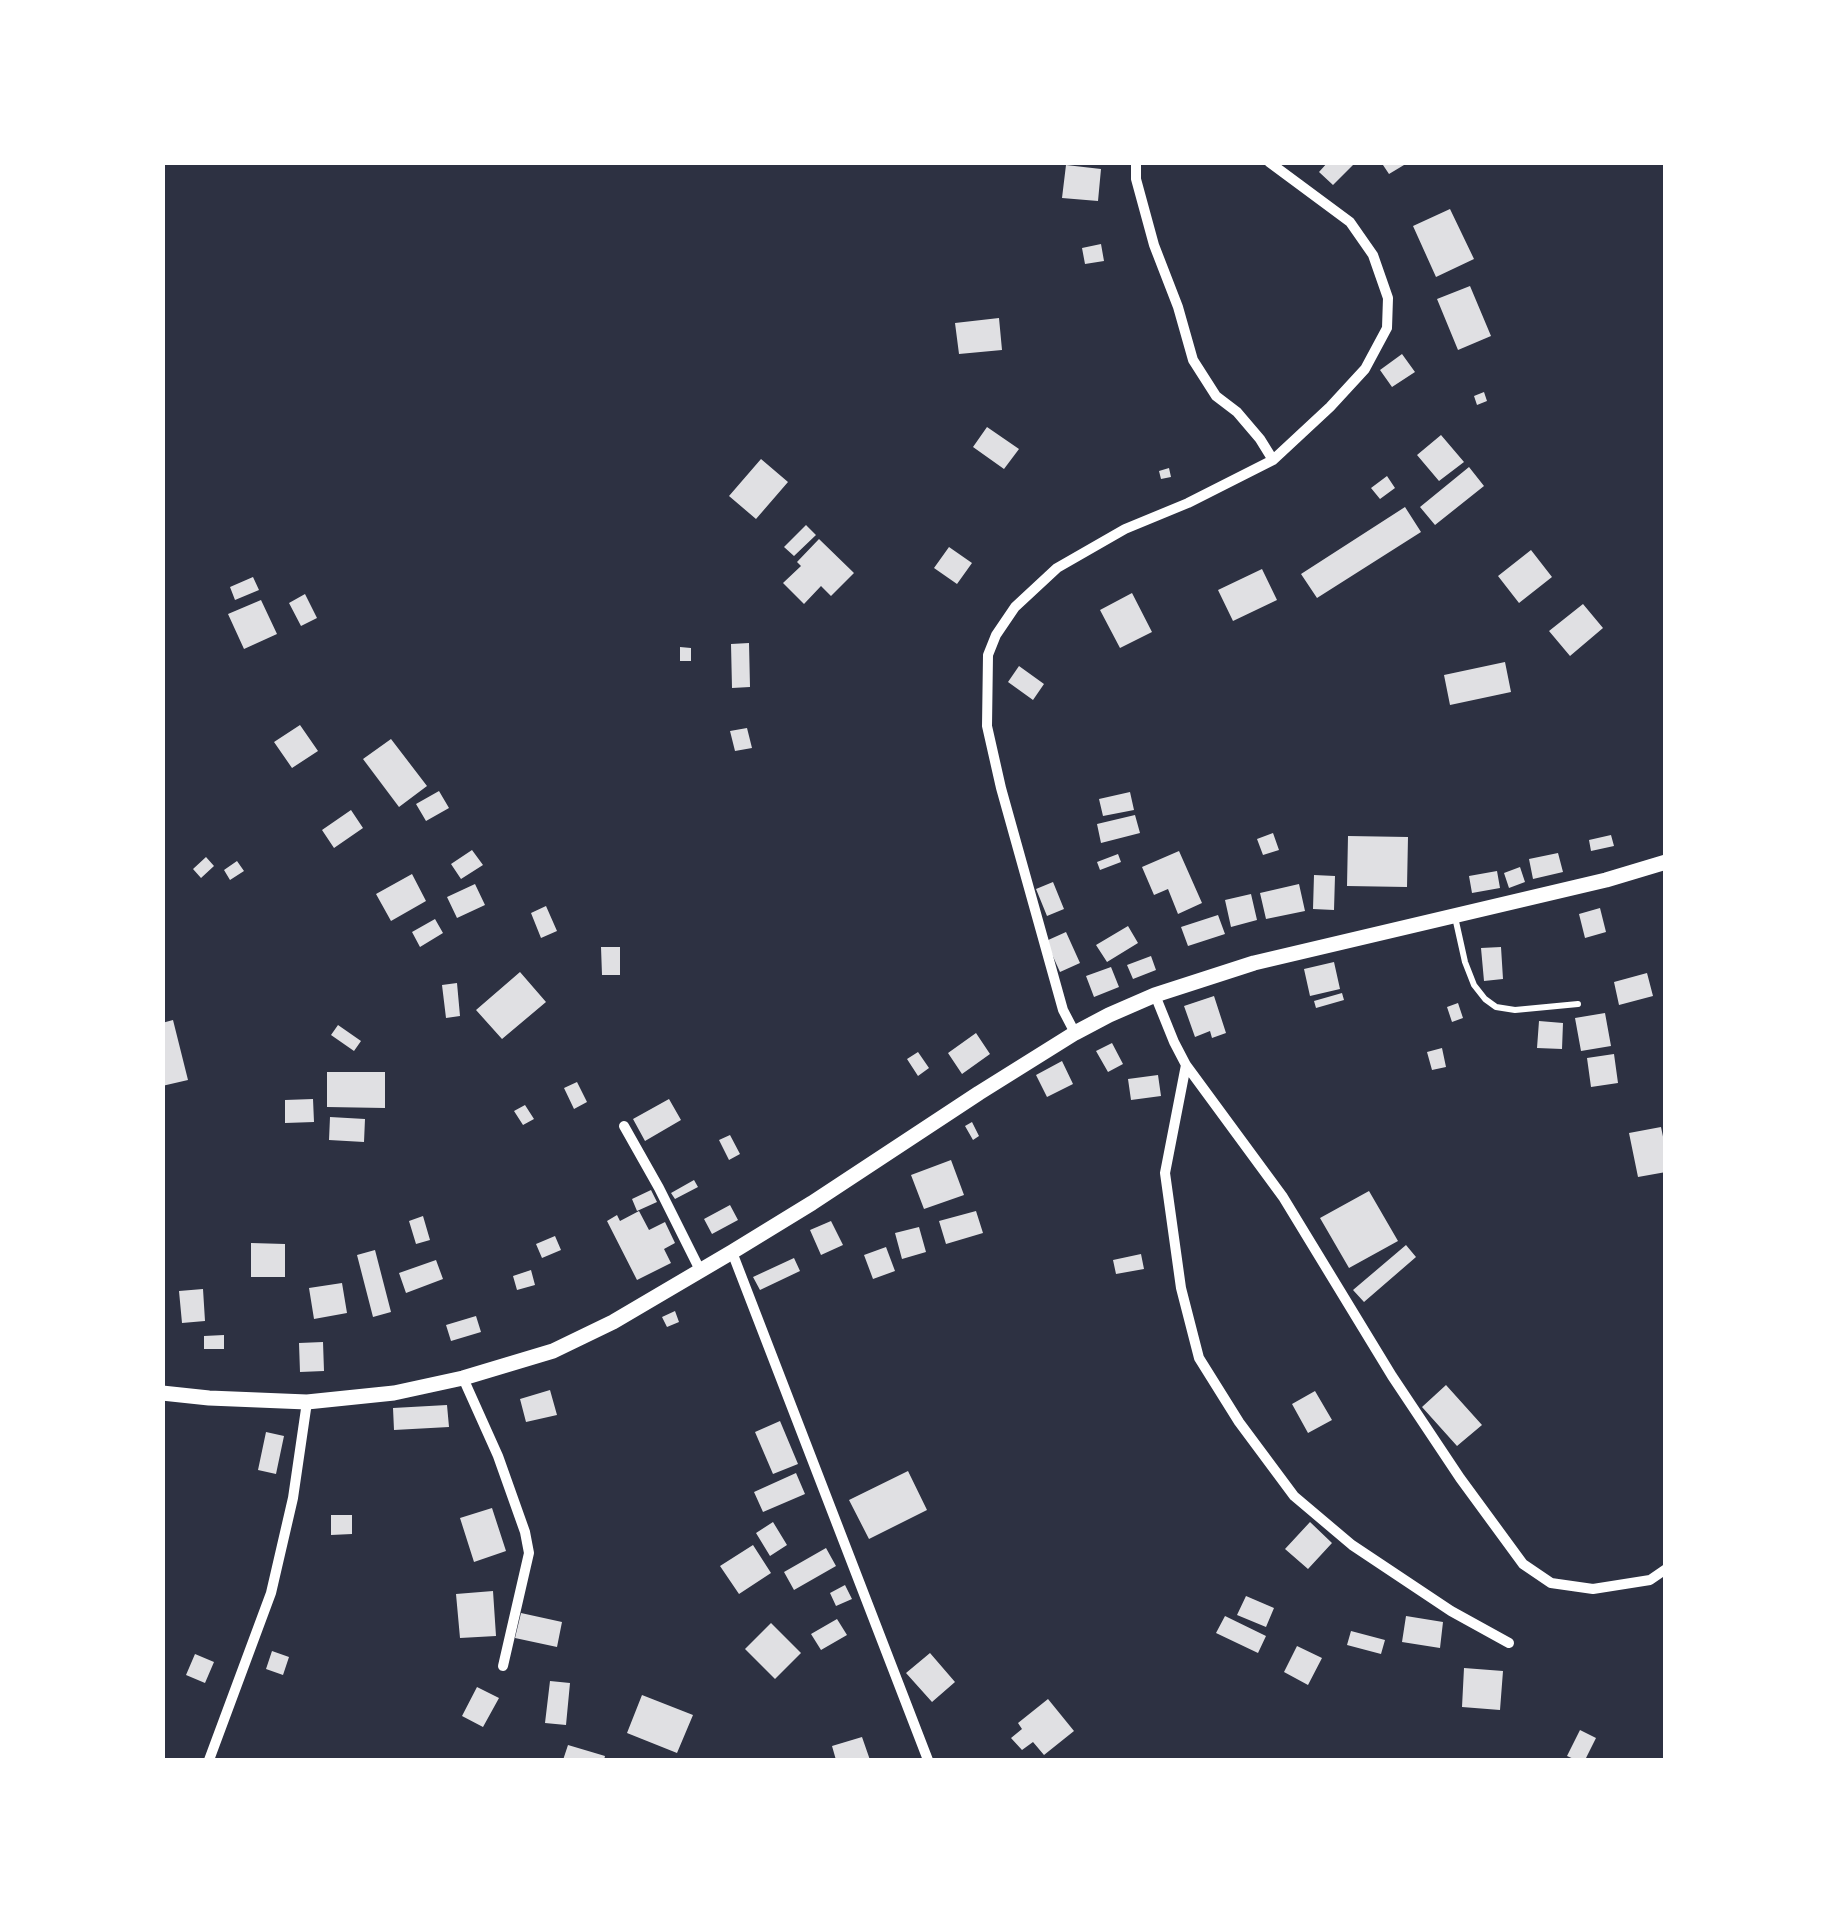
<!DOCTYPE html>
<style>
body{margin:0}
#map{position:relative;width:1828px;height:1923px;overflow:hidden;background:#2d3142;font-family:Ubuntu,sans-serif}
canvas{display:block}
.frame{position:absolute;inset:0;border:165px solid #fff;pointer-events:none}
</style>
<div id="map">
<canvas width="1828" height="1923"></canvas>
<div class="frame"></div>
</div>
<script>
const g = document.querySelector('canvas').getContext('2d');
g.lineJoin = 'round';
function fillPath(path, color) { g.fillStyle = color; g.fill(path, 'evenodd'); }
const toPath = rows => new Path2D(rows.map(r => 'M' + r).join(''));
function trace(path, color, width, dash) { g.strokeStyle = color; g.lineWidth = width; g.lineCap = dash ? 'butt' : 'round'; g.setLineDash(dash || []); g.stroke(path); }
fillPath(toPath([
 [1328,162,1356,162,1333,185,1319,172],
 [1381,162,1409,162,1389,174],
 [1066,165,1101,169,1098,201,1062,198],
 [1450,209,1474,259,1436,277,1413,226],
 [1101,244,1104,261,1085,264,1082,248],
 [1470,286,1491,336,1458,350,1437,299],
 [999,318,1002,350,959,354,955,323],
 [1402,354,1415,372,1392,387,1380,370],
 [1484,392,1487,401,1477,405,1474,396],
 [987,427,1019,449,1004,469,973,447],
 [1441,435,1464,462,1439,481,1417,455],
 [761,459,788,482,756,519,729,496],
 [1469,467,1484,486,1435,525,1420,507],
 [1169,468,1171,477,1161,479,1159,471],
 [1387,476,1395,488,1380,499,1371,488],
 [1405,507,1421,532,1317,598,1301,574],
 [806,525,816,535,794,556,784,547],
 [819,539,854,573,831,596,821,586,804,604,783,583,801,566,797,562],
 [949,547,972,563,957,584,934,568],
 [1531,550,1552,577,1519,603,1498,576],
 [1262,569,1277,600,1233,621,1218,590],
 [253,577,259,590,235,600,230,587],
 [1132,593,1152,632,1120,648,1100,610],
 [305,594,317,618,301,626,289,603],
 [261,600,277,634,244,649,228,614],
 [1583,604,1603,628,1570,656,1549,631],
 [749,643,750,687,732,688,731,644],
 [680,647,691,648,691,661,680,661],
 [1505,662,1511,692,1450,705,1444,675],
 [1019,666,1044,684,1033,700,1008,682],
 [300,725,318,751,292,768,274,742],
 [747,728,752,748,735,751,730,731],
 [391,739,427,786,399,807,363,759],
 [439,791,449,808,426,821,416,804],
 [1130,792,1134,810,1103,816,1099,799],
 [351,810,363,828,334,848,322,830],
 [1135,815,1140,833,1101,843,1097,824],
 [1273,833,1279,850,1263,855,1257,839],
 [1611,835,1614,846,1591,851,1589,840],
 [1348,836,1408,837,1407,887,1347,886],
 [472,850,483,865,461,879,451,864],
 [1179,851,1202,903,1178,914,1168,889,1154,895,1142,867],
 [1558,853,1563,872,1533,879,1529,859],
 [1118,854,1121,862,1100,870,1097,862],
 [206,857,214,866,201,878,193,869],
 [237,861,244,871,230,880,224,870],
 [1520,867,1525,882,1509,888,1504,873],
 [1497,871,1500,888,1472,893,1469,876],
 [412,874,426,901,391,921,376,894],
 [1314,875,1335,876,1334,910,1313,909],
 [1053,882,1064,909,1047,916,1036,889],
 [475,884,485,905,457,918,447,897],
 [1299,884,1305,911,1266,919,1260,893],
 [1251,894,1257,920,1231,927,1225,900],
 [546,906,557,931,541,938,531,913],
 [1600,908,1606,932,1585,938,1579,914],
 [1218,915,1225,934,1188,946,1181,927],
 [435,919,443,933,420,947,412,932],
 [1128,926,1138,943,1107,962,1096,945],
 [1066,932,1080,963,1060,972,1046,941],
 [601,947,620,947,620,975,602,975],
 [1501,947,1503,979,1484,981,1481,948],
 [1151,956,1156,970,1133,979,1127,965],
 [1334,962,1340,989,1310,996,1304,969],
 [1111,967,1119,987,1094,997,1086,976],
 [520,972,546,1002,502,1039,476,1010],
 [1647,973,1653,996,1619,1005,1614,982],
 [457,983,460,1016,446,1018,442,985],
 [1342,993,1344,1000,1316,1008,1314,1001],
 [1214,996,1226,1033,1212,1038,1210,1031,1195,1037,1184,1006],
 [1458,1003,1463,1018,1452,1022,1447,1007],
 [1605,1013,1611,1046,1581,1051,1575,1018],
 [173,1020,188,1080,162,1086,162,1023],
 [1539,1021,1563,1023,1562,1049,1537,1048],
 [338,1025,361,1041,354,1051,331,1035],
 [976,1033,990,1054,962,1074,948,1053],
 [1112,1043,1123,1064,1108,1072,1096,1051],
 [1442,1048,1446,1067,1432,1070,1427,1052],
 [918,1052,929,1068,918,1076,907,1059],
 [1614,1054,1618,1083,1591,1087,1587,1058],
 [1062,1061,1073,1084,1047,1097,1036,1075],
 [327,1072,385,1072,385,1108,327,1107],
 [1158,1075,1161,1096,1131,1100,1128,1079],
 [577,1082,587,1102,574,1109,564,1088],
 [313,1099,314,1122,285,1123,285,1100],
 [669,1099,681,1120,645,1141,633,1119],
 [525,1105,534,1119,523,1125,514,1111],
 [330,1117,365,1119,364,1142,329,1140],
 [972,1122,979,1136,973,1140,965,1126],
 [1661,1127,1666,1151,1666,1172,1638,1177,1629,1133],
 [730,1135,740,1154,729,1160,719,1140],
 [951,1160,964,1195,924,1209,911,1175],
 [694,1180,698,1187,675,1199,671,1193],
 [651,1190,657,1202,637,1211,632,1199],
 [1369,1191,1398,1241,1349,1268,1320,1218],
 [730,1205,738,1220,712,1234,704,1219],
 [639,1211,649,1230,665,1222,675,1243,664,1249,671,1263,637,1280,607,1221,617,1215,620,1221],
 [976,1211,983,1233,946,1244,939,1221],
 [423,1216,430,1240,416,1244,409,1221],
 [831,1221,843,1245,821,1255,810,1230],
 [919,1227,926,1252,902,1259,895,1233],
 [555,1236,561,1250,542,1258,536,1244],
 [251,1243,285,1244,285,1277,251,1277],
 [1406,1245,1416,1257,1364,1302,1353,1290],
 [886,1247,895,1271,873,1279,864,1255],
 [375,1250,391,1312,373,1317,357,1255],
 [1141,1254,1144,1269,1116,1274,1113,1260],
 [794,1258,800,1271,760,1290,753,1277],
 [436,1260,443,1279,406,1293,399,1273],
 [531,1270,535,1285,517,1290,513,1276],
 [342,1283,347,1313,314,1319,309,1288],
 [203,1289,205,1321,182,1323,179,1291],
 [675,1311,679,1322,667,1327,662,1317],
 [476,1316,481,1332,451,1341,446,1325],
 [224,1335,224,1349,204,1349,204,1336],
 [323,1342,324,1371,300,1372,299,1343],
 [1446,1385,1482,1425,1457,1446,1422,1407],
 [550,1390,557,1415,526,1422,520,1399],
 [1315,1391,1332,1420,1308,1433,1292,1404],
 [447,1405,449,1427,394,1430,393,1408],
 [780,1421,798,1464,773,1474,755,1432],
 [266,1432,284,1436,276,1474,258,1470],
 [908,1471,927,1510,869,1539,849,1500],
 [796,1473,805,1494,763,1512,754,1492],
 [492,1508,506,1551,474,1562,460,1518],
 [331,1515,352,1515,352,1534,331,1535],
 [773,1522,787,1545,770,1556,756,1533],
 [1310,1522,1332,1543,1308,1569,1285,1549],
 [753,1545,771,1573,739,1594,720,1566],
 [826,1548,836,1566,794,1590,784,1572],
 [845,1585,852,1599,836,1606,830,1593],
 [493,1591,496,1636,460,1638,456,1594],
 [1246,1596,1274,1608,1266,1627,1237,1615],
 [521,1613,562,1622,557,1647,515,1638],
 [1225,1616,1266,1636,1258,1653,1216,1633],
 [1406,1616,1443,1622,1440,1648,1402,1642],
 [837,1619,847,1635,821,1650,811,1634],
 [771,1623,801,1653,775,1679,745,1649],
 [1351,1631,1385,1640,1381,1654,1347,1645],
 [1297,1646,1322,1658,1308,1685,1284,1672],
 [272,1651,289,1657,283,1675,266,1669],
 [930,1653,955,1682,932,1702,906,1673],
 [195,1654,214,1662,205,1683,186,1675],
 [1464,1668,1503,1671,1500,1710,1462,1707],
 [550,1681,570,1683,566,1725,545,1723],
 [477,1687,499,1698,483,1727,462,1716],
 [642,1695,693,1715,677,1753,627,1733],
 [1048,1699,1074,1731,1044,1755,1033,1742,1022,1750,1011,1738,1022,1729,1018,1723],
 [1580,1730,1596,1738,1585,1760,1576,1760,1567,1756],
 [862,1737,870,1760,836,1760,832,1746],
 [568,1745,605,1756,604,1760,563,1760]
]), '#e0e0e3');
trace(toPath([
 [1455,917,1465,962,1474,985,1485,999,1496,1007,1515,1010,1578,1004]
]), '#fff', 6);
trace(toPath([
 [1136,162,1136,179,1154,245,1178,307,1193,360,1216,396,1237,412,1260,439,1273,460],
 [1155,995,1174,1042,1186,1065,1283,1197,1392,1376,1460,1478,1523,1564,1551,1583,1593,1589,1650,1580,1666,1569],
 [1075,1033,1063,1010,1001,788,987,726,988,655,996,635,1015,607,1057,568,1125,529,1188,503,1273,460,1330,407,1365,369,1387,328,1388,298,1373,255,1350,222,1269,162],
 [1186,1065,1165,1173,1181,1288,1199,1358,1239,1422,1294,1496,1352,1545,1451,1611,1509,1643],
 [624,1126,659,1188,700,1270],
 [732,1252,928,1760],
 [463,1378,498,1456,525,1532,529,1553,503,1666],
 [209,1760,271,1593,293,1498,307,1402]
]), '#fff', 10);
trace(toPath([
 [162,1393,209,1398,307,1402,394,1393,463,1378,553,1351,613,1322,732,1252,812,1203,979,1093,1075,1033,1109,1015,1155,995,1254,963,1606,880,1666,862]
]), '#fff', 15);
</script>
